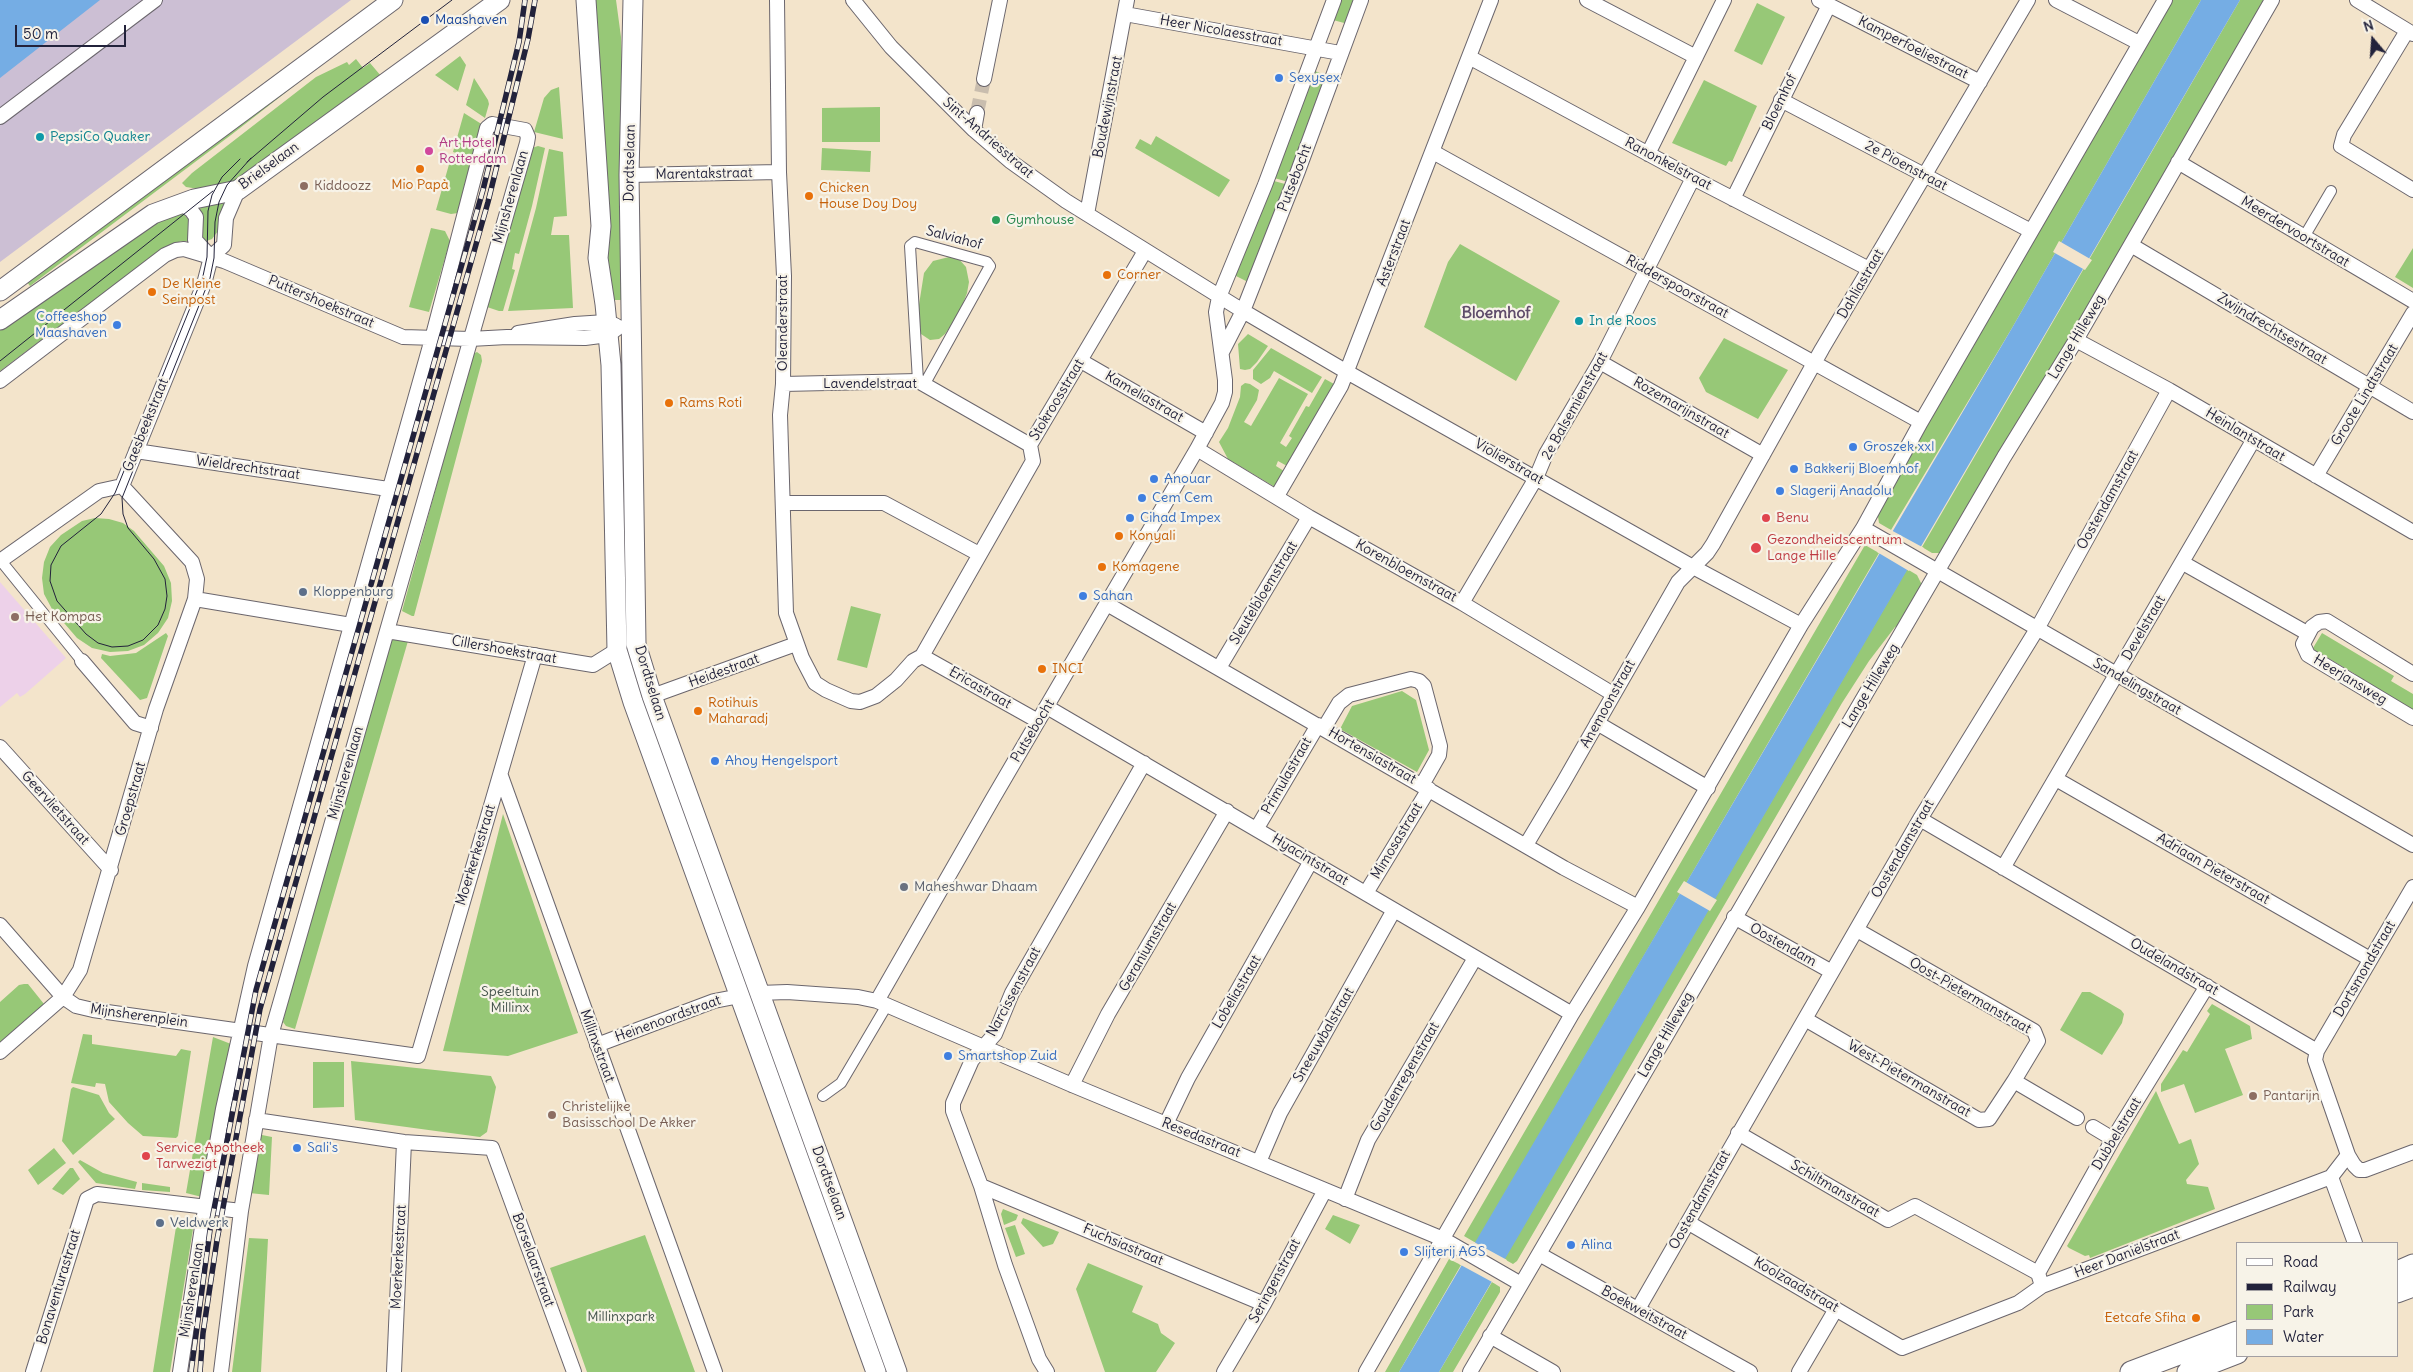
<!DOCTYPE html>
<meta charset="utf-8">
<style>
body{margin:0}
#map{position:relative;width:2413px;height:1372px;overflow:hidden;background:#f3e4cb;font-family:Delius,sans-serif}
canvas{display:block}
.legend{position:absolute;left:2236px;top:1242px;width:162px;height:115px;box-sizing:border-box;background:#f7f3e8;border:1px solid #a29fa3;margin:0;padding:6px 9px;list-style:none;font-size:15px;color:#22223b}
.legend li{display:flex;align-items:center;gap:10px;height:25px}
.legend b{width:25px;border:1px solid #a29fa3}
.north{position:absolute;left:2348px;top:15px;width:50px;height:50px;-webkit-text-stroke:4px #f7f3e8;paint-order:stroke;rotate:342deg;font-size:14px;font-weight:700;line-height:20px;text-align:center;color:#22223b}
.north::after{content:'';display:block;margin:auto;width:18px;height:22px;background:#22223b;clip-path:polygon(50% 0,100% 100%,50% 72%,0 100%)}
.scale{position:absolute;left:15px;top:25px;width:111px;height:22px;box-sizing:border-box;border:2px solid #22223b;border-top:0;padding-left:6px;font-size:15px;line-height:18px;white-space:nowrap;color:#22223b;-webkit-text-stroke:4px #f7f3e8;paint-order:stroke}
</style>
<div id="map">
<canvas width="2413" height="1372"></canvas>
<ul class="legend">
<li><b style="height:6px;background:#fff"></b>Road</li>
<li><b style="height:6px;background:#22223b"></b>Railway</li>
<li><b style="height:14px;background:#97c877"></b>Park</li>
<li><b style="height:14px;background:#75ade4"></b>Water</li>
</ul>
<div class="north">N</div>
<div class="scale">50 m</div>
</div>
<script>
const g = document.querySelector('canvas').getContext('2d');
g.lineJoin = 'round';
function fillPath(path, color) { g.fillStyle = color; g.fill(path, 'evenodd'); }
const toPath = rows => new Path2D(rows.map(r => 'M' + r).join(''));
function trace(path, color, width, dash) { g.strokeStyle = color; g.lineWidth = width; g.lineCap = dash ? 'butt' : 'round'; g.setLineDash(dash || []); g.stroke(path); }
function label(font, color, halo, rows, align = 'center') {
  g.font = font + ' Delius,sans-serif'; g.lineWidth = 4.5; g.setLineDash([]); g.textBaseline = 'middle'; g.strokeStyle = halo; g.fillStyle = color; for (const [text, x, y, turn = 0] of rows) {
    g.save(); g.translate(x, y); g.rotate((+turn || 0) * Math.PI / 180); g.textAlign = isNaN(turn) ? turn : align; if (halo) g.strokeText(text, 0, 0); g.fillText(text, 0, 0); g.restore();
  }
}
fillPath(toPath([
 [0,582,66,658,25,694,20,697,17,693,0,707]
]), '#edd1e9');
fillPath(toPath([
 [48,0,351,0,0,262,0,38]
]), '#ccbfd4');
fillPath(toPath([
 [594,0,616,0,621,37,626,300,612,300,607,270],
 [1341,0,1358,0,1348,24,1333,20],
 [2173,0,2201,0,2012,328,1891,530,1879,523,1877,510],
 [2240,0,2266,0,1943,553,1932,553,1922,547],
 [1757,3,1785,17,1762,65,1734,51],
 [460,56,466,65,458,91,435,75],
 [356,59,363,68,370,63,381,76,236,184,199,189,186,187,182,183,192,173,316,77,347,62,349,65],
 [310,70,312,72,231,135,30,286,24,278],
 [1315,71,1327,76,1288,180,1285,181,1274,178,1312,74],
 [474,78,488,100,489,104,485,118,466,105],
 [1704,80,1757,106,1732,162,1729,161,1726,166,1672,143],
 [559,87,563,139,534,132,544,98,551,90],
 [880,107,880,142,822,142,822,108],
 [464,113,483,125,473,158,453,152],
 [1156,136,1230,180,1219,197,1135,148,1140,139,1151,145],
 [538,146,545,148,532,206,519,254,515,253,512,269,515,270,503,311,499,311,484,306,532,148],
 [822,148,871,151,870,172,821,170],
 [549,149,563,152,567,216,554,217,551,235,569,235,573,308,508,311,536,208],
 [452,154,473,160,458,213,451,214,436,210],
 [1274,181,1285,184,1286,188,1248,282,1236,276,1235,272],
 [224,203,221,227,212,239,204,242,201,236,200,205],
 [183,213,191,223,191,241,181,241,154,255,0,371,0,328,160,216],
 [431,228,445,231,450,241,429,312,409,307],
 [1460,244,1560,301,1516,381,1424,327,1448,262],
 [2413,248,2413,288,2395,277],
 [949,257,958,258,966,267,969,282,967,293,959,314,945,334,939,339,930,340,921,334,918,311,924,273,933,261],
 [1248,334,1268,346,1257,362,1250,369,1245,370,1240,369,1238,344],
 [1724,338,1788,370,1758,419,1706,392,1699,378],
 [1271,348,1322,377,1312,393,1274,371,1270,378,1261,384,1253,379,1253,370],
 [477,352,481,355,482,361,414,616,412,616,402,611,473,354],
 [1279,378,1308,394,1280,443,1286,447,1292,438,1289,436,1306,406,1309,407,1325,379,1334,384,1287,466,1278,461,1276,466,1284,471,1275,487,1228,459,1219,442,1228,428,1240,397,1241,386,1245,383,1250,384,1259,390,1257,400,1244,422,1251,426],
 [95,518,109,519,123,523,134,531,164,566,171,583,172,601,168,618,158,633,144,645,128,651,110,652,92,648,77,638,52,609,44,594,42,578,44,562,50,547,61,535,82,521],
 [1865,545,1879,553,1476,1243,1464,1236],
 [1907,569,1917,575,1923,587,1901,625,1895,627,1869,661,1842,703,1517,1261,1513,1264,1504,1259],
 [851,606,881,614,867,668,837,660],
 [166,633,168,636,147,698,140,700,101,658,102,654,110,656,136,653],
 [2322,633,2394,676,2391,681,2413,694,2413,715,2353,678,2355,674,2323,655,2320,659,2310,653],
 [391,638,408,641,295,1029,286,1026,283,1022,294,974],
 [1402,691,1416,700,1429,750,1417,772,1340,729,1352,706],
 [503,814,578,1033,508,1056,443,1051],
 [24,984,28,984,44,1004,43,1008,0,1043,0,1002,19,985],
 [2082,992,2090,992,2121,1010,2124,1014,2122,1023,2102,1055,2060,1030],
 [2212,1004,2250,1026,2252,1039,2225,1049,2243,1095,2195,1113,2184,1084,2161,1092,2161,1084,2183,1050,2187,1052,2210,1014,2207,1011],
 [83,1034,92,1035,92,1044,176,1056,181,1049,191,1051,178,1136,176,1138,143,1136,128,1123,109,1102,105,1084,96,1083,95,1087,71,1083],
 [213,1037,231,1044,202,1197,186,1193],
 [351,1061,491,1076,496,1087,487,1132,480,1137,355,1120],
 [313,1062,344,1062,344,1107,313,1108],
 [73,1087,99,1095,109,1113,115,1119,73,1155,62,1141,71,1089],
 [2156,1091,2179,1144,2191,1139,2199,1164,2186,1180,2187,1184,2208,1187,2215,1209,2090,1258,2089,1255,2085,1256,2069,1248,2067,1246],
 [257,1134,272,1137,269,1195,249,1193],
 [54,1148,66,1163,38,1185,28,1170],
 [80,1160,103,1173,137,1182,135,1189,96,1183,78,1162],
 [70,1168,73,1168,80,1179,63,1195,52,1189],
 [142,1183,170,1187,170,1192,142,1190],
 [1003,1209,1018,1215,1016,1220,1004,1225,1001,1214],
 [1333,1215,1360,1225,1350,1244,1325,1229],
 [1023,1218,1059,1232,1053,1244,1043,1247,1021,1223],
 [1015,1225,1025,1254,1016,1257,1005,1228],
 [176,1227,193,1229,170,1372,153,1372],
 [645,1235,695,1372,587,1372,550,1268],
 [249,1238,268,1239,261,1372,232,1372],
 [1449,1259,1461,1265,1399,1372,1385,1372],
 [1088,1263,1143,1286,1132,1312,1158,1324,1161,1333,1175,1343,1156,1372,1105,1372,1076,1289],
 [1492,1282,1500,1287,1500,1292,1453,1372,1439,1372]
]), '#97c877');
fillPath(toPath([
 [0,0,100,0,0,78],
 [2201,0,2240,0,1439,1372,1399,1372,2012,328]
]), '#75ade4');
fillPath(toPath([
 [2059,241,2092,260,2085,270,2053,252],
 [1889,529,1924,548,1909,571,1877,552],
 [1684,881,1717,900,1710,911,1677,892],
 [1474,1242,1507,1260,1494,1283,1459,1264]
]), '#f3e4cb');
trace(toPath([
 [977,113,984,79]
]), '#c9bdae', 14, [14, 7]);
const pedestrian = toPath([
 [2304,237,2331,191],
 [918,381,910,246,915,242,987,262,990,266,924,385],
 [1,561,82,661],
 [823,1096,841,1083,887,1005]
]);
const minor = toPath([
 [777,0,779,172,784,276,783,384,780,415,786,613,802,658,815,683,826,690,851,701,860,702,876,696,896,680,913,661,922,656],
 [853,0,891,47,974,130,1010,161,1066,201,1243,311,1347,372,1693,567,1801,625],
 [1587,0,1696,57],
 [1819,0,1980,82],
 [2056,0,2139,43],
 [2357,0,2413,34],
 [1125,14,1340,53],
 [2407,31,2344,135,2341,146,2413,190],
 [1469,57,1693,178,1869,269],
 [984,79,1000,0],
 [1781,100,2031,231],
 [0,117,155,0],
 [974,130,977,113],
 [1433,152,1921,422],
 [1648,154,1724,0],
 [2178,162,2413,301],
 [629,175,779,172],
 [1733,199,1829,5],
 [180,203,191,210,196,217,195,240,209,255],
 [1087,214,1127,0],
 [2131,245,2413,412],
 [518,333,575,324,606,322,615,325],
 [2076,340,2169,390,2413,532],
 [1222,352,1243,311,1298,171,1361,0],
 [1081,361,1206,433],
 [1600,362,1763,455],
 [0,381,165,255,176,250,184,249,224,261,403,337,470,339,507,337,585,338,608,335,619,327],
 [783,384,918,381,1030,445],
 [1030,445,1145,251],
 [1197,449,1309,517,1462,603,1613,694],
 [136,451,388,489],
 [2316,476,2413,313],
 [122,486,204,284,211,257,224,245,226,218,238,190],
 [1277,496,1341,386,1491,0],
 [783,503,884,503,979,554],
 [1863,528,2413,845],
 [0,561,99,491,122,486],
 [2183,563,2307,633],
 [195,599,351,625],
 [1462,603,1536,478,1546,454,1600,362,1693,178],
 [1107,604,1564,868,1638,907],
 [387,631,593,665,617,650],
 [922,656,1033,461,1030,445],
 [922,656,1038,721],
 [82,661,135,723,151,728],
 [1219,668,1309,517],
 [2413,674,2327,621,2319,622,2312,627,2303,644,2308,655,2413,718],
 [652,696,796,644],
 [1047,707,1572,1014],
 [1597,723,1708,788],
 [1324,728,1339,703,1349,695,1411,679,1419,681,1424,686,1440,746,1439,755,1422,785],
 [0,747,111,870],
 [501,776,715,1372],
 [2056,779,2370,959],
 [1920,819,2317,1051],
 [1257,828,1318,725],
 [1526,845,1563,783,1678,582,1707,553,1713,544,1822,349,2028,0],
 [2003,868,2254,439],
 [2413,887,2317,1051,2315,1060,2348,1155,2354,1165,2359,1170,2365,1170,2413,1152],
 [1366,893,1429,789],
 [1734,917,1832,972],
 [0,925,63,997,80,970,156,709,195,599,197,579,192,562,122,486],
 [759,993,787,992,858,997,877,1001,992,800,1197,449,1222,403,1225,392,1225,380,1216,312,1219,297,1265,185,1334,0],
 [877,1001,1072,1085,1443,1239,1521,1284],
 [1805,1019,1979,1120,1989,1119,2014,1081,2038,1041,2034,1031,1857,930],
 [597,1045,714,1001,740,996],
 [0,1052,63,997,76,1006,93,1010,418,1056,535,655],
 [2014,1081,2077,1118],
 [1072,1085,1108,1014,1227,811],
 [256,1120,404,1142,492,1148,574,1372],
 [1166,1124,1188,1078,1311,861],
 [2093,1127,2113,1139],
 [1738,1133,1888,1220,1915,1206,2038,1273],
 [1259,1162,1280,1113,1394,910],
 [2331,1177,2355,1243],
 [981,1186,1264,1304],
 [1345,1199,1368,1140,1475,958],
 [1689,1223,1902,1348,2018,1303,2042,1286,2331,1177,2348,1155],
 [1539,1254,1750,1372],
 [2042,1286,2038,1273,2113,1139,2207,986],
 [1638,1309,1920,819,2037,629,2169,390],
 [1490,1336,1553,1372],
 [33,1372,87,1199,97,1194,241,1211],
 [180,1372,202,1227,223,1109,255,966,432,339,487,128,492,124,525,130,528,137,527,143,271,1035,241,1211,221,1372],
 [394,1372,404,1142],
 [1047,1372,1039,1359,1005,1265,981,1186,953,1111,953,1103,972,1060,995,1034,1012,993,1144,763],
 [1224,1372,1264,1304,1325,1190],
 [1366,1372,1572,1014,1638,907,1801,625,1863,528,1921,422,2165,0],
 [1470,1372,2004,457,2076,340,2272,0],
 [1799,1372,1836,1309]
]);
const secondary = toPath([
 [586,0,601,226,598,258,605,304,611,365,617,650,633,702,876,1372],
 [633,0,629,175,636,644,652,696,897,1372],
 [0,291,393,0],
 [0,320,153,214,194,199,238,190,500,0]
]);
const primary = toPath([
 [2397,1272,2413,1265],
 [2397,1292,2413,1286],
 [2131,1372,2237,1332],
 [2188,1372,2237,1353]
]);
trace(pedestrian, '#6b666d', 12);
trace(minor, '#6b666d', 16);
trace(secondary, '#6b666d', 21);
trace(primary, '#6b666d', 23);
trace(pedestrian, '#fff', 10);
trace(minor, '#fff', 14);
trace(secondary, '#fff', 19);
trace(primary, '#fff', 21);
trace(toPath([
 [240,159,222,177,212,195,208,211,207,257,203,276,115,493,101,514,61,546,51,565,50,581,57,601,86,634,98,643,112,647,128,646,143,640,158,625,165,609,167,596,165,579,154,559,128,528,123,514,122,498,210,278,214,258,215,222,219,202,227,185,251,158],
 [247,162,323,97,452,0],
 [0,361,213,191]
]), '#22223b', 1);
const rail = toPath([
 [191,1372,210,1230,256,990,483,190,519,42,525,0],
 [200,1372,203,1333,217,1240,260,1009,488,202,528,39,535,0]
]);
trace(rail, '#22223b', 5.5);
trace(rail, '#f7f3e8', 4, [11]);
for (const [x, y, r, color] of [
 [425,20,5,"#1a4fb4"],
 [1279,78,5,"#3f7fe0"],
 [40,137,5,"#0f9aa8"],
 [429,151,5,"#d1479c"],
 [420,169,5,"#e8710a"],
 [304,186,5,"#8d6e63"],
 [809,196,5,"#e8710a"],
 [996,220,5,"#2e9e5b"],
 [1107,275,5,"#e8710a"],
 [152,292,5,"#e8710a"],
 [1579,321,5,"#0f9aa8"],
 [117,325,5,"#3f7fe0"],
 [669,403,5,"#e8710a"],
 [1853,447,5,"#3f7fe0"],
 [1794,469,5,"#3f7fe0"],
 [1154,479,5,"#3f7fe0"],
 [1780,491,5,"#3f7fe0"],
 [1142,498,5,"#3f7fe0"],
 [1130,518,5,"#3f7fe0"],
 [1766,518,5,"#e0444e"],
 [1119,536,5,"#e8710a"],
 [1756,548,6,"#e0444e"],
 [1102,567,5,"#e8710a"],
 [303,592,5,"#5c6f8a"],
 [1083,596,5,"#3f7fe0"],
 [15,617,5,"#8d6e63"],
 [1042,669,5,"#e8710a"],
 [698,711,5,"#e8710a"],
 [715,761,5,"#3f7fe0"],
 [904,887,5,"#6b7280"],
 [948,1056,5,"#3f7fe0"],
 [2253,1096,5,"#8d6e63"],
 [552,1115,5,"#8d6e63"],
 [297,1148,5,"#3f7fe0"],
 [146,1156,5,"#e0444e"],
 [160,1223,5,"#5c6f8a"],
 [1571,1245,5,"#3f7fe0"],
 [1404,1252,5,"#3f7fe0"],
 [2196,1318,5,"#e8710a"]
]) { const dot = new Path2D(); dot.arc(x, y, r, 0, 2 * Math.PI); g.fillStyle = color; g.fill(dot); trace(dot, '#f7f3e8', 2); }
label('14px', '#164399', '#f7f3e8', [
 ["Maashaven",435,20]
], 'left');
label('14px', '#22223b', '#f7f3e8', [
 ["Heer Nicolaesstraat",1221,31,10],
 ["Kamperfoeliestraat",1913,48,27],
 ["Bloemhof",1780,102,-64],
 ["Boudewijnstraat",1108,107,-79],
 ["Sint-Andriesstraat",988,138,41],
 ["Dordtselaan",630,163,-89],
 ["Ranonkelstraat",1668,164,28],
 ["Brielselaan",269,166,-36],
 ["2e Pioenstraat",1906,166,28],
 ["Marentakstraat",704,174,-1],
 ["Putsebocht",1295,178,-69],
 ["Mijnsherenlaan",511,197,-74],
 ["Meerdervoortstraat",2295,232,31],
 ["Salviahof",954,238,15],
 ["Asterstraat",1394,253,-69],
 ["Dahliastraat",1861,284,-60],
 ["Ridderspoorstraat",1677,287,29],
 ["Puttershoekstraat",321,302,23],
 ["Oleanderstraat",783,323,-90],
 ["Zwijndrechtsestraat",2272,329,31],
 ["Lange Hilleweg",2077,337,-59],
 ["Lavendelstraat",870,384],
 ["Groote Lindtstraat",2365,395,-59],
 ["Kameliastraat",1144,397,30],
 ["Stokroosstraat",1057,400,-59],
 ["2e Balsemienstraat",1575,406,-61],
 ["Rozemarijnstraat",1681,408,30],
 ["Gaesbeekstraat",146,425,-68],
 ["Heinlantstraat",2245,435,31],
 ["Violierstraat",1509,462,30],
 ["Wieldrechtstraat",248,468,8],
 ["Oostendamstraat",2108,500,-61],
 ["Korenbloemstraat",1406,571,29],
 ["Sleutelbloemstraat",1264,593,-59],
 ["Develstraat",2144,628,-60],
 ["Cillershoekstraat",504,650,10],
 ["Heidestraat",724,671,-20],
 ["Heerjansweg",2350,680,31],
 ["Dordtselaan",650,683,73],
 ["Lange Hilleweg",1871,686,-59],
 ["Sandelingstraat",2137,687,30],
 ["Ericastraat",980,688,30],
 ["Anemoonstraat",1608,704,-61],
 ["Putsebocht",1033,731,-59],
 ["Hortensiastraat",1372,756,30],
 ["Mijnsherenlaan",346,773,-74],
 ["Primulastraat",1287,776,-60],
 ["Groepstraat",131,799,-74],
 ["Geervlietstraat",55,808,48],
 ["Mimosastraat",1397,841,-59],
 ["Oostendamstraat",1903,849,-60],
 ["Moerkerkestraat",476,855,-73],
 ["Hyacintstraat",1310,860,31],
 ["Adriaan Pieterstraat",2213,869,30],
 ["Oostendam",1783,945,29],
 ["Geraniumstraat",1148,947,-60],
 ["Oudelandstraat",2174,967,30],
 ["Dortsmondstraat",2365,969,-60],
 ["Narcissenstraat",1014,992,-62],
 ["Lobeliastraat",1237,992,-60],
 ["Oost-Pietermanstraat",1970,996,30],
 ["Mijnsherenplein",139,1016,8],
 ["Heinenoordstraat",668,1019,-20],
 ["Sneeuwbalstraat",1324,1035,-60],
 ["Lange Hilleweg",1666,1035,-60],
 ["Millinxstraat",597,1046,70],
 ["Goudenregenstraat",1405,1077,-60],
 ["West-Pietermanstraat",1909,1079,30],
 ["Dubbelstraat",2117,1134,-59],
 ["Resedastraat",1201,1138,22],
 ["Dordtselaan",829,1183,70],
 ["Schiltmanstraat",1835,1189,30],
 ["Oostendamstraat",1700,1200,-61],
 ["Fuchsiastraat",1123,1245,23],
 ["Heer Daniëlstraat",2127,1254,-21],
 ["Moerkerkestraat",399,1257,-87],
 ["Borselaarstraat",533,1260,70],
 ["Seringenstraat",1275,1281,-62],
 ["Koolzaadstraat",1796,1285,30],
 ["Bonaventurastraat",59,1287,-73],
 ["Mijnsherenlaan",192,1290,-81],
 ["Boekweitstraat",1644,1313,29]
]);
label('14px', '#366cbe', '#f7f3e8', [
 ["Sexysex",1289,78],
 ["Coffeeshop",107,317,"right"],
 ["Maashaven",107,333,"right"],
 ["Groszek xxl",1863,447],
 ["Bakkerij Bloemhof",1804,469],
 ["Anouar",1164,479],
 ["Slagerij Anadolu",1790,491],
 ["Cem Cem",1152,498],
 ["Cihad Impex",1140,518],
 ["Sahan",1093,596],
 ["Ahoy Hengelsport",725,761],
 ["Smartshop Zuid",958,1056],
 ["Sali's",307,1148],
 ["Alina",1581,1245],
 ["Slijterij AGS",1414,1252]
], 'left');
label('14px', '#0d838f', '#f7f3e8', [
 ["PepsiCo Quaker",50,137],
 ["In de Roos",1589,321]
], 'left');
label('14px', '#b23c85', '#f7f3e8', [
 ["Art Hotel",439,143],
 ["Rotterdam",439,159]
], 'left');
label('14px', '#c56008', '#f7f3e8', [
 ["Mio Papà",420,185,"center"],
 ["Chicken",819,188],
 ["House Doy Doy",819,204],
 ["Corner",1117,275],
 ["De Kleine",162,284],
 ["Seinpost",162,300],
 ["Rams Roti",679,403],
 ["Konyali",1129,536],
 ["Komagene",1112,567],
 ["INCI",1052,669],
 ["Rotihuis",708,703],
 ["Maharadj",708,719],
 ["Eetcafe Sfiha",2186,1318,"right"]
], 'left');
label('14px', '#785e54', '#f7f3e8', [
 ["Kiddoozz",314,186],
 ["Het Kompas",25,617],
 ["Pantarijn",2263,1096],
 ["Christelijke",562,1107],
 ["Basisschool De Akker",562,1123]
], 'left');
label('14px', '#27864d', '#f7f3e8', [
 ["Gymhouse",1006,220]
], 'left');
label('14px', '#be3a42', '#f7f3e8', [
 ["Benu",1776,518],
 ["Gezondheidscentrum",1767,540],
 ["Lange Hille",1767,556],
 ["Service Apotheek",156,1148],
 ["Tarwezigt",156,1164]
], 'left');
label('14px', '#4e5e75', '#f7f3e8', [
 ["Kloppenburg",313,592],
 ["Veldwerk",170,1223]
], 'left');
label('14px', '#5b616d', '#f7f3e8', [
 ["Maheshwar Dhaam",914,887]
], 'left');
label('14px', '#45544d', '#f7f3e8', [
 ["Speeltuin",510,992],
 ["Millinx",510,1008],
 ["Millinxpark",621,1317]
]);
label('bold 16px', '#5f4c6a', '#f7f3e8', [
 ["Bloemhof",1496,313]
]);
</script>
